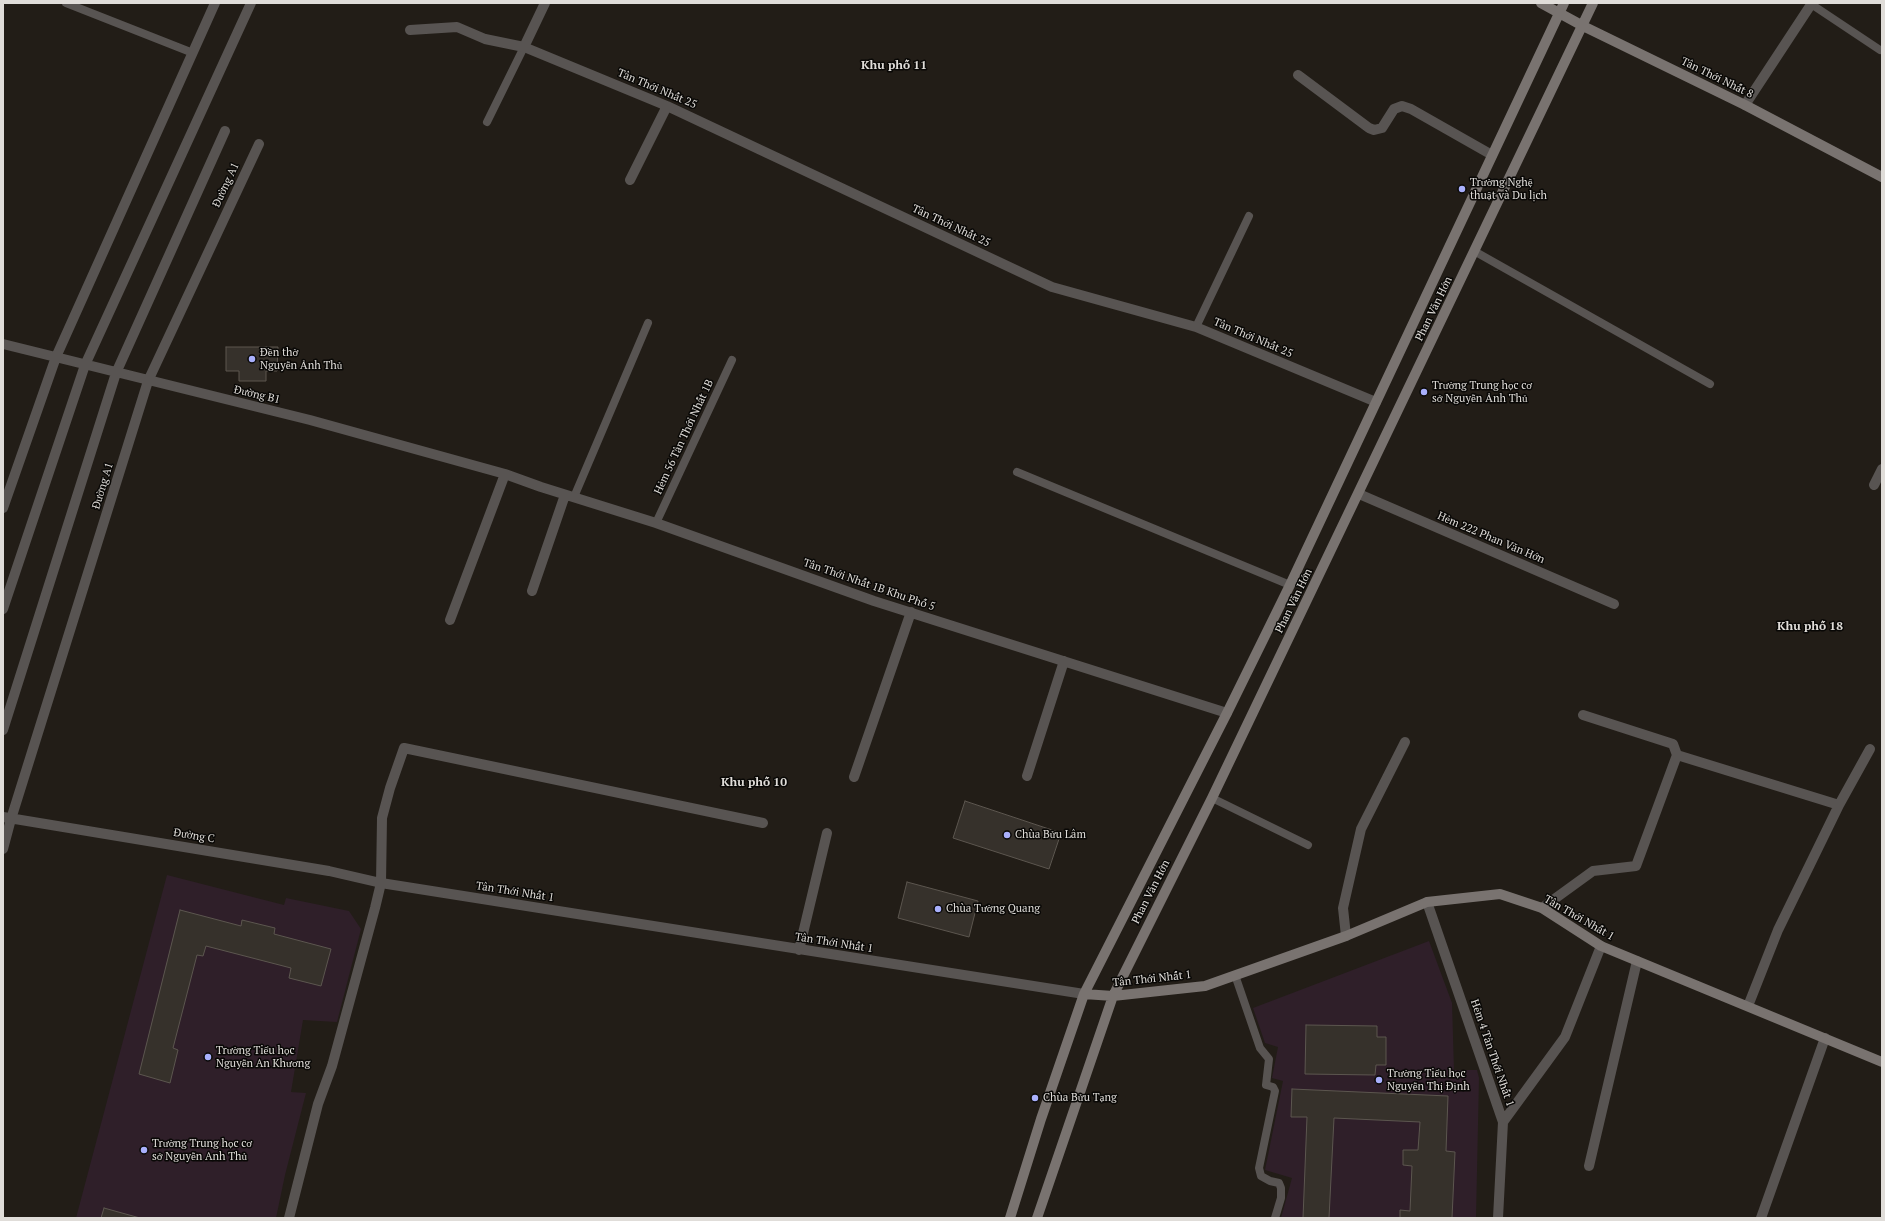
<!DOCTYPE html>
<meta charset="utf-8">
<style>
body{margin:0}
#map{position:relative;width:1885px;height:1221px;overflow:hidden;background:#221d17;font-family:"PT Serif",serif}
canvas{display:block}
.frame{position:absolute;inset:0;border:4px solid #e0ddd9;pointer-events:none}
</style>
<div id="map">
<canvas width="1885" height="1221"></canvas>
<div class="frame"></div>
</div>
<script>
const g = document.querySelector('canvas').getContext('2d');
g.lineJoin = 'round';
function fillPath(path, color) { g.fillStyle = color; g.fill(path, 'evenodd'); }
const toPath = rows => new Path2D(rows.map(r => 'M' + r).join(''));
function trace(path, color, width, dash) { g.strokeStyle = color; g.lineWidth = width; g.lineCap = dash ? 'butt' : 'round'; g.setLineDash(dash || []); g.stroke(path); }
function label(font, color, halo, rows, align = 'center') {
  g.font = font + ' "PT Serif",serif'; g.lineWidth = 3; g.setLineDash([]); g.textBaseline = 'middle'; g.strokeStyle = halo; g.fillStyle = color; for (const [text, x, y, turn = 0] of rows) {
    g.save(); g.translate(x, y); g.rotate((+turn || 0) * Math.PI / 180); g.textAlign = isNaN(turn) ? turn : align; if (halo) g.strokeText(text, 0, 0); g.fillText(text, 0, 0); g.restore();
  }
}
fillPath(toPath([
 [167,875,284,905,286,898,349,911,361,929,337,1022,303,1020,291,1092,306,1093,285,1175,276,1218,76,1218],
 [1429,941,1452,1003,1454,1070,1477,1070,1479,1078,1476,1218,1281,1218,1292,1178,1265,1170,1283,1081,1272,1078,1278,1047,1265,1043,1253,1008]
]), '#2f1f29');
const building = toPath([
 [226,347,278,347,277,371,266,371,266,381,239,381,239,371,226,371,226,347],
 [965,801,1061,833,1049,869,953,838,965,801],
 [907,882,978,901,969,937,898,918,907,882],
 [180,910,241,926,242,920,275,928,274,934,331,949,321,986,289,978,291,968,206,946,203,956,197,955,173,1048,178,1050,170,1083,139,1074,180,910],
 [1306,1025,1377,1026,1377,1037,1386,1037,1386,1065,1376,1065,1375,1075,1305,1074,1306,1025],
 [1292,1089,1448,1096,1446,1151,1455,1152,1452,1218,1400,1218,1400,1210,1410,1211,1412,1166,1403,1165,1403,1150,1418,1150,1420,1122,1334,1118,1329,1218,1303,1218,1307,1117,1291,1117,1292,1089],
 [104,1208,140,1218,101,1218,104,1208]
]);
fillPath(building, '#36312b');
trace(building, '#5c564f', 1);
trace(toPath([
 [66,3,193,53],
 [1811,4,1880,50],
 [487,122,524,47],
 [1474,251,1710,384],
 [1196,327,1249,216],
 [1017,472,1290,585],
 [574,497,648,323],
 [656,523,732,360],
 [1212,798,1308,845],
 [1235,975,1260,1048,1269,1059,1266,1085,1273,1087,1275,1091,1259,1168,1261,1176,1270,1181,1279,1183,1281,1188,1281,1198,1275,1218]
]), '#585452', 8);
trace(toPath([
 [410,30,457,27,485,39,524,47,667,106,1052,287,1196,327,1376,402],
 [524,47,545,3],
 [1298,75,1369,128,1374,130,1382,128,1394,109,1402,106,1411,109,1492,155],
 [1745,105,1812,3],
 [630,180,667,106],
 [3,344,310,420,505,474,541,487,656,523,874,601,1227,713],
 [1874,485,1882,469],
 [1359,494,1614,604],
 [3,508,56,357,215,3],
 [532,591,565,495],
 [3,609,85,365,251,3],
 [450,620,505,474],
 [1583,715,1673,744,1677,755,1839,805,1778,930,1748,1006],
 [3,730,116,373,225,131],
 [1027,776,1064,661],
 [854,777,911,612],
 [1839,805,1870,749],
 [3,817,329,871,381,883,1084,994],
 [3,849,11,819,148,381,259,144],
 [1427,902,1503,1122,1498,1218],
 [1542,908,1593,871,1636,866,1677,755],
 [1346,936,1343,908,1361,829,1405,742],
 [799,950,827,833],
 [1503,1122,1565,1037,1601,946],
 [1589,1166,1637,961],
 [289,1218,318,1104,332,1066,375,908,381,883,382,818,390,788,404,748,763,823],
 [1761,1218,1825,1038]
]), '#585452', 10);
trace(toPath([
 [1541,3,1583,26,1745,105,1882,177],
 [1084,994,1113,996,1205,986,1346,936,1427,902,1500,894,1542,908,1601,946,1882,1062],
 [1010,1218,1041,1119,1084,994,1227,713,1290,585,1564,3],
 [1037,1218,1113,996,1212,798,1593,3]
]), '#797370', 10);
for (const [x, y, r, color] of [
 [1462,189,4,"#a9b0fc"],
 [252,359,4,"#a9b0fc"],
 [1424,392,4,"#a9b0fc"],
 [1007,835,4,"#a9b0fc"],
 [938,909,4,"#a9b0fc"],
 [208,1057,4,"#a9b0fc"],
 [1379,1080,4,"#a9b0fc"],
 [1035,1098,4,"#a9b0fc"],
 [144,1150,4,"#a9b0fc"]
]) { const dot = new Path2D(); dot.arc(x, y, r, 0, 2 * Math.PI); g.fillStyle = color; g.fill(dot); trace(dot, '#090806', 1.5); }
label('11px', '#e0ddd9', '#090806', [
 ["Tân Thới Nhất 8",1717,78,26],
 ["Tân Thới Nhất 25",657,89,23],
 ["Đường A1",226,185,-65],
 ["Tân Thới Nhất 25",951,226,25],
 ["Phan Văn Hớn",1434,309,-64],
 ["Tân Thới Nhất 25",1253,338,23],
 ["Đường B1",257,395,13],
 ["Hẻm 56 Tân Thới Nhất 1B",684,437,-65],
 ["Đường A1",103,486,-73],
 ["Hẻm 222 Phan Văn Hớn",1491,538,23],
 ["Tân Thới Nhất 1B Khu Phố 5",869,585,19],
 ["Phan Văn Hớn",1294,601,-64],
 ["Đường C",194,836,9],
 ["Tân Thới Nhất 1",515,892,9],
 ["Phan Văn Hớn",1151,892,-63],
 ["Tân Thới Nhất 1",1579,918,30],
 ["Tân Thới Nhất 1",834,943,9],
 ["Tân Thới Nhất 1",1152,979,-6],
 ["Hẻm 4 Tân Thới Nhất 1",1492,1053,71]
]);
label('11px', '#e0ddd9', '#090806', [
 ["Trường Nghệ",1470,183],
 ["thuật và Du lịch",1470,196],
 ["Đền thờ",260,353],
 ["Nguyễn Ảnh Thủ",260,366],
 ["Trường Trung học cơ",1432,386],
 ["sở Nguyễn Ảnh Thủ",1432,399],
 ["Chùa Bửu Lâm",1015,835],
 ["Chùa Tường Quang",946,909],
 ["Trường Tiểu học",216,1051],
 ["Nguyễn An Khương",216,1064],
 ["Trường Tiểu học",1387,1074],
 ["Nguyễn Thị Định",1387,1087],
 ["Chùa Bửu Tạng",1043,1098],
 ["Trường Trung học cơ",152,1144],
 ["sở Nguyễn Anh Thủ",152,1157]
], 'left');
label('bold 12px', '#e0ddd9', '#090806', [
 ["Khu phố 11",894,66],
 ["Khu phố 18",1810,627],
 ["Khu phố 10",754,783]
]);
</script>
